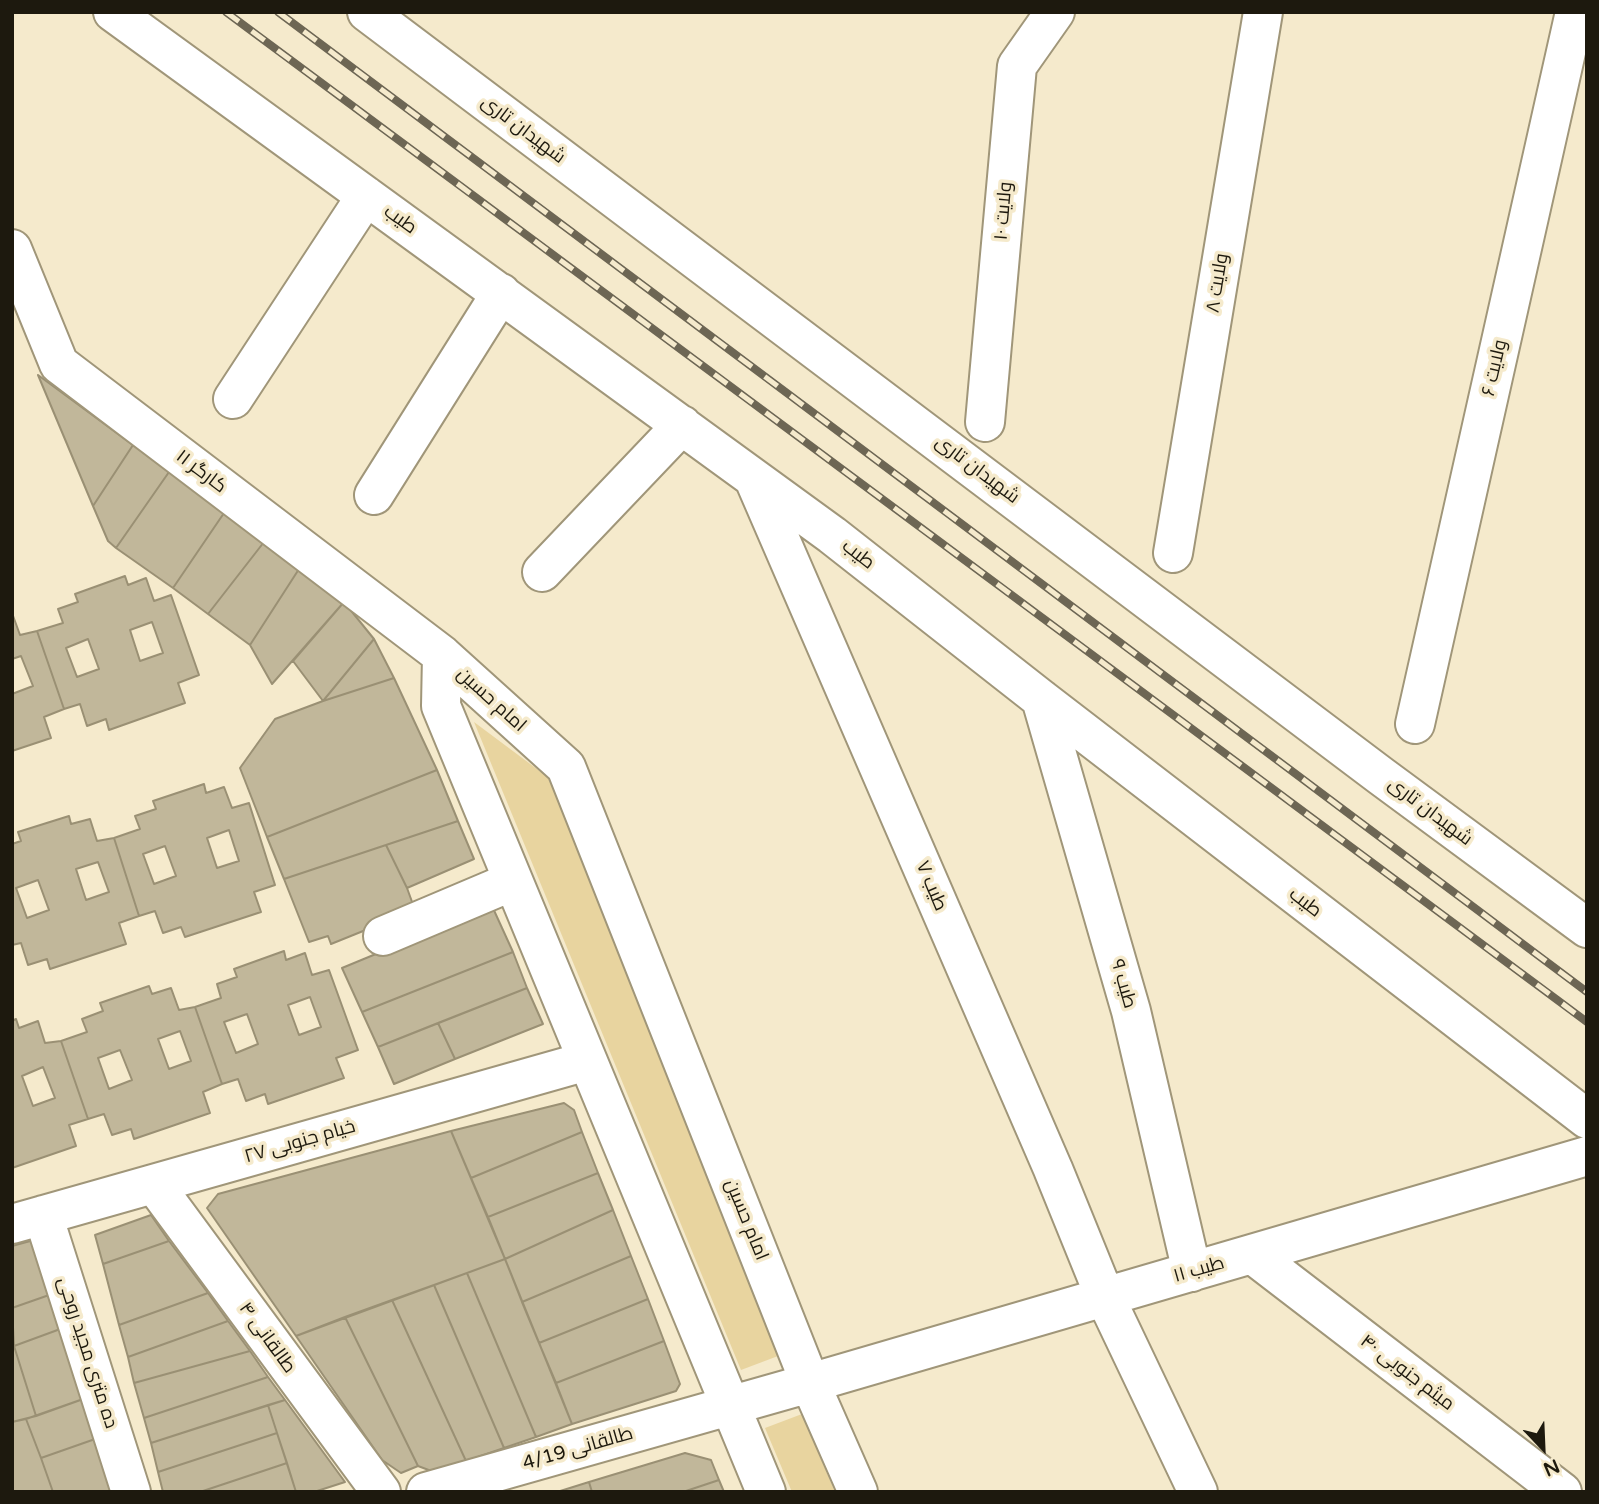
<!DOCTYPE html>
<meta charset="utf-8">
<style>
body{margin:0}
#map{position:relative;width:1599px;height:1504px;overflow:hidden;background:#f5eacc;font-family:"Varela Round",sans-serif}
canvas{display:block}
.frame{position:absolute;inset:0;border:14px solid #1d190e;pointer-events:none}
.north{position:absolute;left:1508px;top:1413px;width:70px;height:70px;-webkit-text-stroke:5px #f5eacc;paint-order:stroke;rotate:157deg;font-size:19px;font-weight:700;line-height:28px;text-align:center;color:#1d190e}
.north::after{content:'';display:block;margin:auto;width:24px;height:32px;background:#1d190e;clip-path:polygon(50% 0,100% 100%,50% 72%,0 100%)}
</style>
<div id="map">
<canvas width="1599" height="1504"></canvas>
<div class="frame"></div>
<div class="north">N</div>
</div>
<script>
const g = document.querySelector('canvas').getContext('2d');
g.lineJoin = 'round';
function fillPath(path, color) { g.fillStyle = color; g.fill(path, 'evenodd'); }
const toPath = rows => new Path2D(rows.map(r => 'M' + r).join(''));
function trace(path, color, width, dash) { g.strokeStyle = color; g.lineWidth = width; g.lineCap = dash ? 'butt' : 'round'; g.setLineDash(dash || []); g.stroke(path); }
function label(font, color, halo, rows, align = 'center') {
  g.font = font + ' "Varela Round",Cairo,sans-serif'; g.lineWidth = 7; g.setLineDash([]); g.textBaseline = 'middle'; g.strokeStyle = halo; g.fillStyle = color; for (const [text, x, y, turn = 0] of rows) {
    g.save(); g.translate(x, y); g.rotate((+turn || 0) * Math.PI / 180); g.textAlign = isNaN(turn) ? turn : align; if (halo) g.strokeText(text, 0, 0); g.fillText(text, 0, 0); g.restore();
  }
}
fillPath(toPath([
 [474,722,553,781,786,1353,741,1370],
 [802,1414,835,1492,792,1492,765,1428]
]), '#e8d49f');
const building = toPath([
 [38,375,133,445,93,506,38,375],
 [133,445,169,472,116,548,108,541,93,506,133,445],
 [169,472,224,513,173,588,116,548,169,472],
 [224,513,264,542,208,614,173,588,224,513],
 [264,542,299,569,250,645,208,614,264,542],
 [299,569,344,602,272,684,250,645,299,569],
 [125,576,128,585,146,578,154,601,171,595,199,675,178,683,185,703,109,730,106,719,87,726,80,704,64,709,37,631,63,623,58,609,78,602,75,594,125,576],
 [152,622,163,653,140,661,130,630,152,622],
 [88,639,99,669,77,677,66,648,88,639],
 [344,602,374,639,323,701,293,661,344,602],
 [12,613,20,635,37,631,64,709,44,717,51,738,12,751,12,694,33,686,21,656,12,659,12,613],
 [374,639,394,678,323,701,374,639],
 [394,678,437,770,267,837,240,768,275,719,323,701,394,678],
 [437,770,458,821,284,879,267,837,437,770],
 [204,784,206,793,224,787,232,808,249,803,275,885,254,892,261,912,185,937,181,927,163,933,155,911,139,916,114,838,140,829,135,816,156,809,153,801,204,784],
 [229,830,239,861,217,868,207,838,229,830],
 [165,846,176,876,154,884,143,854,165,846],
 [69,816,71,824,90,819,97,841,114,838,139,916,119,923,126,944,50,969,47,959,28,965,21,943,12,945,12,844,21,841,18,832,69,816],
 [98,862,109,892,86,900,76,869,98,862],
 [38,880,49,910,27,918,16,888,38,880],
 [458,821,474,859,407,888,386,845,458,821],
 [386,845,407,888,415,910,331,944,328,936,309,942,284,879,386,845],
 [492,906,513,952,362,1012,342,968,492,906],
 [284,951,286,960,305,953,312,975,329,970,358,1050,336,1058,344,1078,268,1104,265,1094,246,1101,238,1079,222,1084,195,1007,221,998,217,984,237,977,234,969,284,951],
 [310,997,321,1027,299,1035,288,1005,310,997],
 [247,1014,258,1044,236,1053,224,1022,247,1014],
 [513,952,527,988,378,1047,362,1012,513,952],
 [149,986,152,994,171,988,179,1010,195,1007,222,1084,203,1092,210,1113,134,1139,131,1129,112,1135,104,1114,88,1119,61,1041,87,1032,82,1019,103,1011,100,1003,149,986],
 [180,1031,191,1061,169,1069,158,1039,180,1031],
 [120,1050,132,1080,109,1089,98,1058,120,1050],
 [527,988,543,1024,455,1059,438,1023,527,988],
 [16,1019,19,1028,38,1021,45,1043,61,1041,88,1119,69,1125,76,1146,12,1168,12,1021,16,1019],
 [43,1067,55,1098,33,1106,22,1076,43,1067],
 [438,1023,455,1059,394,1084,378,1047,438,1023],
 [564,1103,574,1110,582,1132,471,1178,451,1131,564,1103],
 [451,1131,505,1259,296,1336,207,1208,218,1194,451,1131],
 [582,1132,598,1173,488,1217,471,1178,582,1132],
 [598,1173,613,1210,505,1259,488,1217,598,1173],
 [613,1210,631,1256,522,1302,505,1259,613,1210],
 [151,1215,169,1241,103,1264,95,1235,151,1215],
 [34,1240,52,1294,12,1308,12,1246,34,1240],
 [169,1241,208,1293,119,1325,103,1264,169,1241],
 [631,1256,648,1299,539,1343,522,1302,631,1256],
 [505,1259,572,1424,536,1437,467,1273,505,1259],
 [467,1273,536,1437,504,1448,434,1285,467,1273],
 [434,1285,504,1448,466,1461,392,1300,434,1285],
 [208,1293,228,1321,128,1357,119,1325,208,1293],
 [52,1294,63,1328,14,1346,12,1308,52,1294],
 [648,1299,664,1341,556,1383,539,1343,648,1299],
 [392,1300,466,1461,434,1472,418,1466,345,1317,392,1300],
 [345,1317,418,1466,401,1473,382,1460,296,1336,345,1317],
 [228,1321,250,1351,134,1383,128,1357,228,1321],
 [63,1328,86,1398,36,1416,14,1346,63,1328],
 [664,1341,680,1384,676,1391,572,1424,556,1383,664,1341],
 [12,1346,14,1346,36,1416,12,1422,12,1346],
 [250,1351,268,1377,144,1418,134,1383,250,1351],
 [268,1377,285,1400,151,1443,144,1418,268,1377],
 [86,1398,98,1438,41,1458,26,1419,86,1398],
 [285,1400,345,1482,314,1492,296,1492,268,1405,285,1400],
 [268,1405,277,1433,158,1472,151,1443,268,1405],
 [26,1419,41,1458,53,1492,12,1492,12,1422,26,1419],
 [277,1433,287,1463,200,1492,163,1492,158,1472,277,1433],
 [98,1438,114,1492,53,1492,41,1458,98,1438],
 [685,1453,711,1460,719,1480,683,1492,592,1492,589,1482,685,1453],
 [287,1463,296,1492,200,1492,287,1463],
 [719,1480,724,1492,683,1492,719,1480],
 [589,1482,592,1492,557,1492,589,1482]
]);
fillPath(building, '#c1b79a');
trace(building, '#9a9074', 2);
const minor = toPath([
 [113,12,832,535,1041,699,1587,1119],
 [367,12,1381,776,1587,928],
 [12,249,59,364,442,655,566,767,810,1383,858,1492],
 [233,399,366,196],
 [985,422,1017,66,1055,12],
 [754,479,1053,1169,1105,1297,1198,1492],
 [374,495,501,293],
 [1173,553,1263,12],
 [542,572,682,425],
 [442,655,441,706,766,1492],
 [1041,699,1131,1011,1192,1272],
 [1415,724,1575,12],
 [383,936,513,881],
 [154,1184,381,1492],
 [43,1215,131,1492],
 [12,1224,587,1061],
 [1252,1254,1562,1492],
 [426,1492,810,1383,1587,1156]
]);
trace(minor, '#a09679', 42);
trace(minor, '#fff', 38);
const rail = toPath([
 [226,12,1587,1022],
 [278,12,1587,992]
]);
trace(rail, '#6d6654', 8);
trace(rail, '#f5eacc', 5, [16]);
label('19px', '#1d190e', '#f5eacc', [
 ["شهیدان تاری",523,130,37],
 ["ولایت ۱۰",1004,211,-85],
 ["طیب",400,220,36],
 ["ولایت ۸",1218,283,-81],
 ["ولایت ۶",1495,368,-77],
 ["شهیدان تاری",977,470,37],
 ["کارگر ۱۱",201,472,37],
 ["طیب",858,555,38],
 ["امام حسین",491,700,42],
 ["شهیدان تاری",1430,812,37],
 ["طیب ۷",931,886,67],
 ["طیب",1305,903,38],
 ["طیب ۹",1123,984,74],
 ["خیام جنوبی ۲۷",300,1142,-16],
 ["امام حسین",746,1220,68],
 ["طیب ۱۱",1199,1270,-16],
 ["طالقانی ۴",267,1338,54],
 ["ده متری مجید روحی",87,1353,72],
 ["میثم جنوبی ۴۰",1407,1373,37],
 ["طالقانی 4/19",578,1449,-16]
]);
</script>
